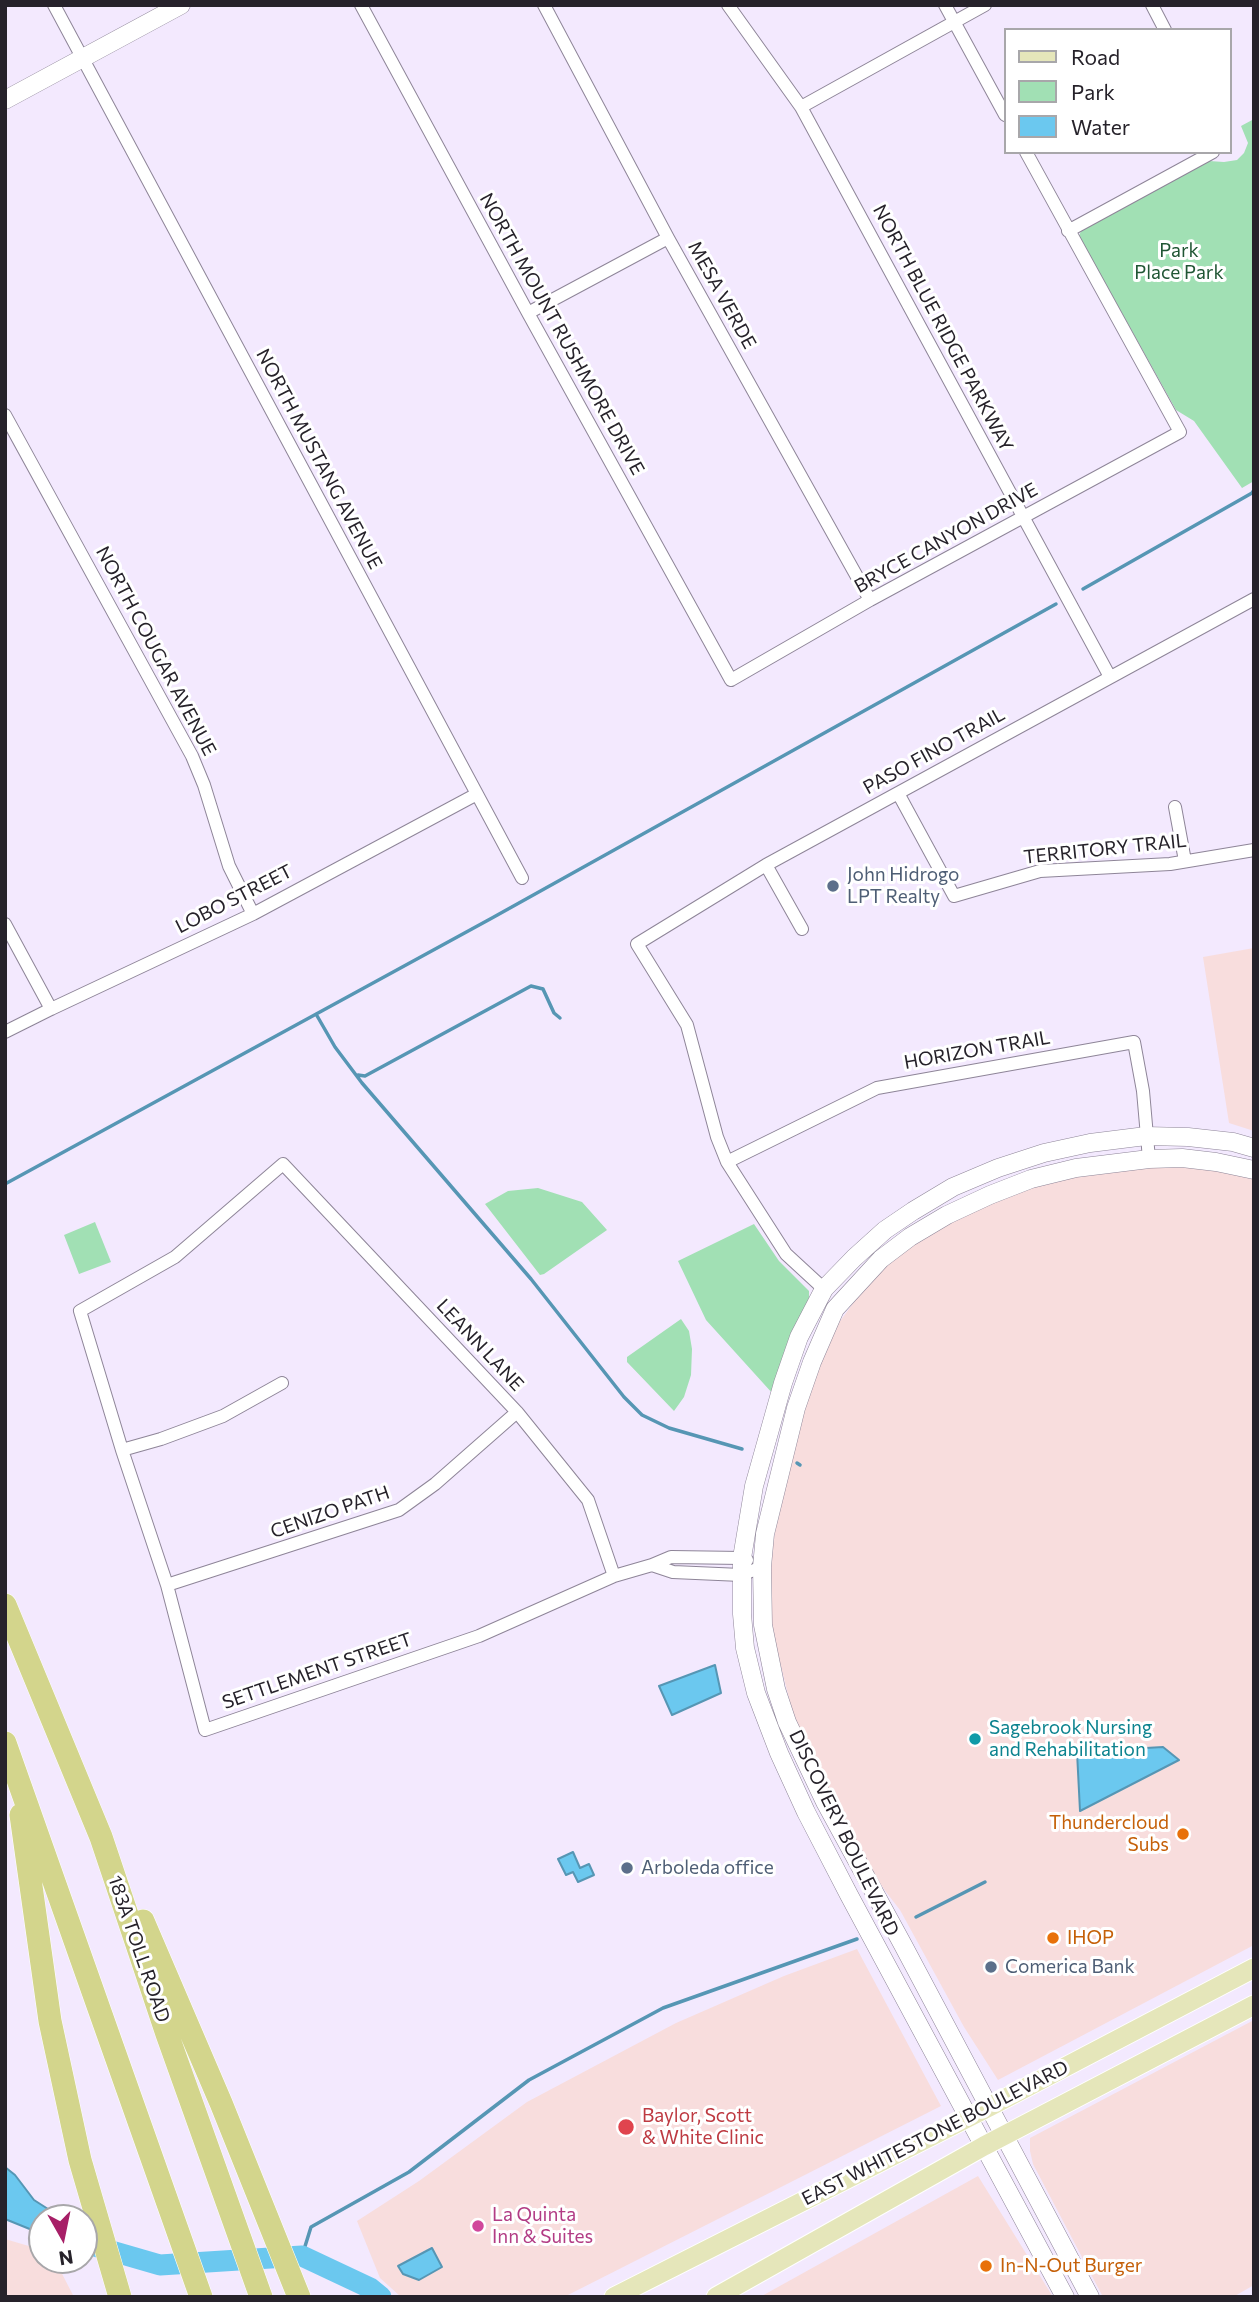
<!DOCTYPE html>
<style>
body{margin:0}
#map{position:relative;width:1259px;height:2302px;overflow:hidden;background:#f3e9fe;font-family:Commissioner,sans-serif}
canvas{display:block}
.frame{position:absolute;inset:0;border:7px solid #26222a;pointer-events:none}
.legend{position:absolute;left:1004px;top:28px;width:228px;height:126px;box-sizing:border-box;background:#fff;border:2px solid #a8a7aa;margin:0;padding:9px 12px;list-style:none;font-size:21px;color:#26222a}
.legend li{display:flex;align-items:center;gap:14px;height:35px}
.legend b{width:35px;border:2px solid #a8a7aa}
.north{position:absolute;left:28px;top:2204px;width:70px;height:70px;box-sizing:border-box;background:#fff;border:2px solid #a8a7aa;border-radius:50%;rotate:171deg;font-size:19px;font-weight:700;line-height:28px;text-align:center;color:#26222a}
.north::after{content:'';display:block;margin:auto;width:24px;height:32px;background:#a71f67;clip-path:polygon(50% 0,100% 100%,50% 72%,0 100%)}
</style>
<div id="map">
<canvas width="1259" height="2302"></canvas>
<div class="frame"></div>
<ul class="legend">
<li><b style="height:9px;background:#e5e6ba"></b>Road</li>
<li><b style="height:19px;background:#a1e0b4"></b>Park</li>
<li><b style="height:19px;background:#6bc8ef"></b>Water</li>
</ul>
<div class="north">N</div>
</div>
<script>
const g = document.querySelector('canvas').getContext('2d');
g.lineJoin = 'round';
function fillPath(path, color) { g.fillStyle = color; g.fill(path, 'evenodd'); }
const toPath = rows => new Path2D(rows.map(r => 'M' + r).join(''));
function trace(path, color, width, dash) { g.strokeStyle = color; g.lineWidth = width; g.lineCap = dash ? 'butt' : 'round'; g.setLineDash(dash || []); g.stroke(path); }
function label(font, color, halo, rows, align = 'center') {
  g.font = font + ' Commissioner,sans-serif'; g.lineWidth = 6; g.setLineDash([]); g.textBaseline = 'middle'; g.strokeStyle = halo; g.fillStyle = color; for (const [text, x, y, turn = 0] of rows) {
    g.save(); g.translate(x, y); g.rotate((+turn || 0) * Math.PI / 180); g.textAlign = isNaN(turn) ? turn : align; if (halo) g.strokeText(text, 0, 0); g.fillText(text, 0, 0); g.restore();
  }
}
fillPath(toPath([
 [1254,948,1254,1131,1229,1123,1203,957],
 [1186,1165,1254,1178,1254,1945,998,2080,964,2027,900,1910,886,1892,825,1802,794,1718,772,1631,770,1597,772,1549,784,1482,803,1414,830,1335,870,1280,902,1251,953,1218,995,1198,1078,1174,1123,1167],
 [857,1949,941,2106,564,2297,401,2297,380,2278,357,2221,419,2181,527,2102,676,2023,784,1976],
 [1254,2020,1254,2285,1233,2297,1103,2297,1033,2164,1030,2151,1030,2138],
 [978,2176,1053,2297,760,2297],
 [5,2239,39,2249,42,2252,42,2260,50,2260,59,2268,74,2297,5,2297]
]), '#f8dddd');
fillPath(toPath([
 [1254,119,1254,481,1242,488,1194,421,1176,410,1079,236,1081,231,1209,161,1224,162,1237,160,1244,153,1248,143,1241,126],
 [538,1188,582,1202,607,1230,544,1274,540,1275,485,1204,508,1191],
 [95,1222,111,1262,79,1274,64,1235],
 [754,1224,779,1261,809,1291,809,1298,773,1394,706,1320,678,1261],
 [681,1319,689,1331,692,1349,691,1375,684,1397,674,1411,627,1362,627,1357]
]), '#a1e0b4');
const water = toPath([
 [715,1665,721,1693,672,1715,659,1686,715,1665],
 [1163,1747,1179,1760,1080,1811,1077,1752,1163,1747],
 [573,1852,580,1868,589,1864,594,1875,578,1882,573,1872,566,1875,558,1859,573,1852],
 [5,2167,15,2175,34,2200,62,2218,42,2218,42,2234,5,2219,5,2167],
 [432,2248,442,2267,419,2280,403,2274,398,2266,432,2248]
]);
fillPath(water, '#6bc8ef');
trace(water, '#5696b4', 2);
trace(toPath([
 [1083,589,1252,493,1254,490],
 [316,1014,335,1047,362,1083,531,1279,624,1397,642,1415,669,1428,742,1449],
 [358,1075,365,1076,531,986,543,989,554,1013,560,1018],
 [5,1184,492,918,1056,604],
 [797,1463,800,1465],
 [916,1917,985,1882],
 [302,2256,311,2227,409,2172,529,2080,663,2008,857,1939]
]), '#5696b4', 3.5);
trace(toPath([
 [84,2243,160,2265,302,2256,370,2288,381,2297]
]), '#6bc8ef', 21);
const street = toPath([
 [54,5,522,878],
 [361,5,528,313,731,680,870,600,1180,432,1026,152],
 [544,5,668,238,870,600],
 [728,5,801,107,1110,677],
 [945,5,1005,115],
 [1152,5,1165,30],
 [801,107,985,5],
 [1068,231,1213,152],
 [528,313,668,238],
 [5,415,192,756,204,785,229,866,253,914],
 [898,793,954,896,1040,871,1170,864,1254,850],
 [1175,807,1185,861],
 [766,865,802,929],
 [5,924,51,1009],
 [5,1032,51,1009,253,914,477,794],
 [727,1162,877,1088,1134,1042,1143,1091,1149,1159],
 [824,1289,786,1254,727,1162,717,1137,687,1025,637,944,766,865,1254,599],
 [122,1450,161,1439,223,1416,282,1383],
 [652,1565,673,1572,741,1575,762,1567],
 [614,1576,588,1500,517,1412,283,1164,175,1257,80,1311,122,1450,167,1585,205,1730,479,1636,614,1576,652,1565,671,1557,742,1558,747,1560],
 [167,1585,399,1510,435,1484,517,1412]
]);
const secondary = toPath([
 [5,100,181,5],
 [1065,2297,849,1895,806,1812,779,1753,756,1693,745,1648,742,1614,742,1558,754,1486,783,1383,799,1337,824,1289,854,1258,885,1230,913,1211,953,1187,998,1168,1044,1153,1090,1143,1146,1136,1188,1137,1233,1142,1254,1148],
 [1090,2297,903,1945,825,1802,787,1722,776,1689,763,1625,762,1567,765,1534,796,1408,812,1362,835,1309,881,1259,910,1237,947,1215,990,1195,1031,1179,1076,1168,1149,1159,1182,1158,1216,1162,1254,1170]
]);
const primary = toPath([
 [614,2297,989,2107,1254,1968],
 [716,2297,984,2146,1254,2005]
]);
const highway = toPath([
 [5,1605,101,1837,167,2034,261,2297],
 [5,1743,201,2297],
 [21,1815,50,2021,80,2160,120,2297],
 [143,1921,221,2103,299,2297]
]);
trace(street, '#8e8598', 14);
trace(secondary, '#8e8598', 19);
trace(primary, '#fff', 21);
trace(highway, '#fff', 24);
trace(street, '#fff', 12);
trace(secondary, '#fff', 18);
trace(primary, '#e5e6ba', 19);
trace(highway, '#d3d58c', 23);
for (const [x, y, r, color] of [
 [833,886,7,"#5c6f8a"],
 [975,1739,7,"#0f9aa8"],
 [1183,1834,7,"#e8710a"],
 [627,1868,7,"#5c6f8a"],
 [1053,1938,7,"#e8710a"],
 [991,1967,7,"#5c6f8a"],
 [626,2127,9,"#e0444e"],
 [478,2226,7,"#d1479c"],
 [986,2266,7,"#e8710a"]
]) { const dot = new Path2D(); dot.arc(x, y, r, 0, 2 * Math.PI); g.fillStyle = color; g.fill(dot); trace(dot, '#fff', 2.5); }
label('19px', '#205634', '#fff', [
 ["Park",1179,251],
 ["Place Park",1179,273]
]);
label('19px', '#26222a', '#fff', [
 ["MESA VERDE",722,295,61],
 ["NORTH BLUE RIDGE PARKWAY",943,328,62],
 ["NORTH MOUNT RUSHMORE DRIVE",562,334,61],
 ["NORTH MUSTANG AVENUE",319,459,62],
 ["BRYCE CANYON DRIVE",946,538,-29],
 ["NORTH COUGAR AVENUE",156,651,62],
 ["PASO FINO TRAIL",934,751,-29],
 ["TERRITORY TRAIL",1105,849,-6],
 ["LOBO STREET",234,899,-27],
 ["HORIZON TRAIL",977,1050,-10],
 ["LEANN LANE",480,1345,47],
 ["CENIZO PATH",330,1512,-19],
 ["SETTLEMENT STREET",317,1671,-19],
 ["DISCOVERY BOULEVARD",844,1833,64],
 ["183A TOLL ROAD",139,1949,71],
 ["EAST WHITESTONE BOULEVARD",935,2133,-27]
]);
label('19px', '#4e5e75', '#fff', [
 ["John Hidrogo",847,875],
 ["LPT Realty",847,897],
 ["Arboleda office",641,1868],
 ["Comerica Bank",1005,1967]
], 'left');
label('19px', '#0d838f', '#fff', [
 ["Sagebrook Nursing",989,1728],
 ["and Rehabilitation",989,1750]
], 'left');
label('19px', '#c56008', '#fff', [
 ["Thundercloud",1169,1823,"right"],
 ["Subs",1169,1845,"right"],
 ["IHOP",1067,1938],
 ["In-N-Out Burger",1000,2266]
], 'left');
label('19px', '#be3a42', '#fff', [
 ["Baylor, Scott",642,2116],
 ["& White Clinic",642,2138]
], 'left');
label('19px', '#b23c85', '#fff', [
 ["La Quinta",492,2215],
 ["Inn & Suites",492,2237]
], 'left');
</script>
